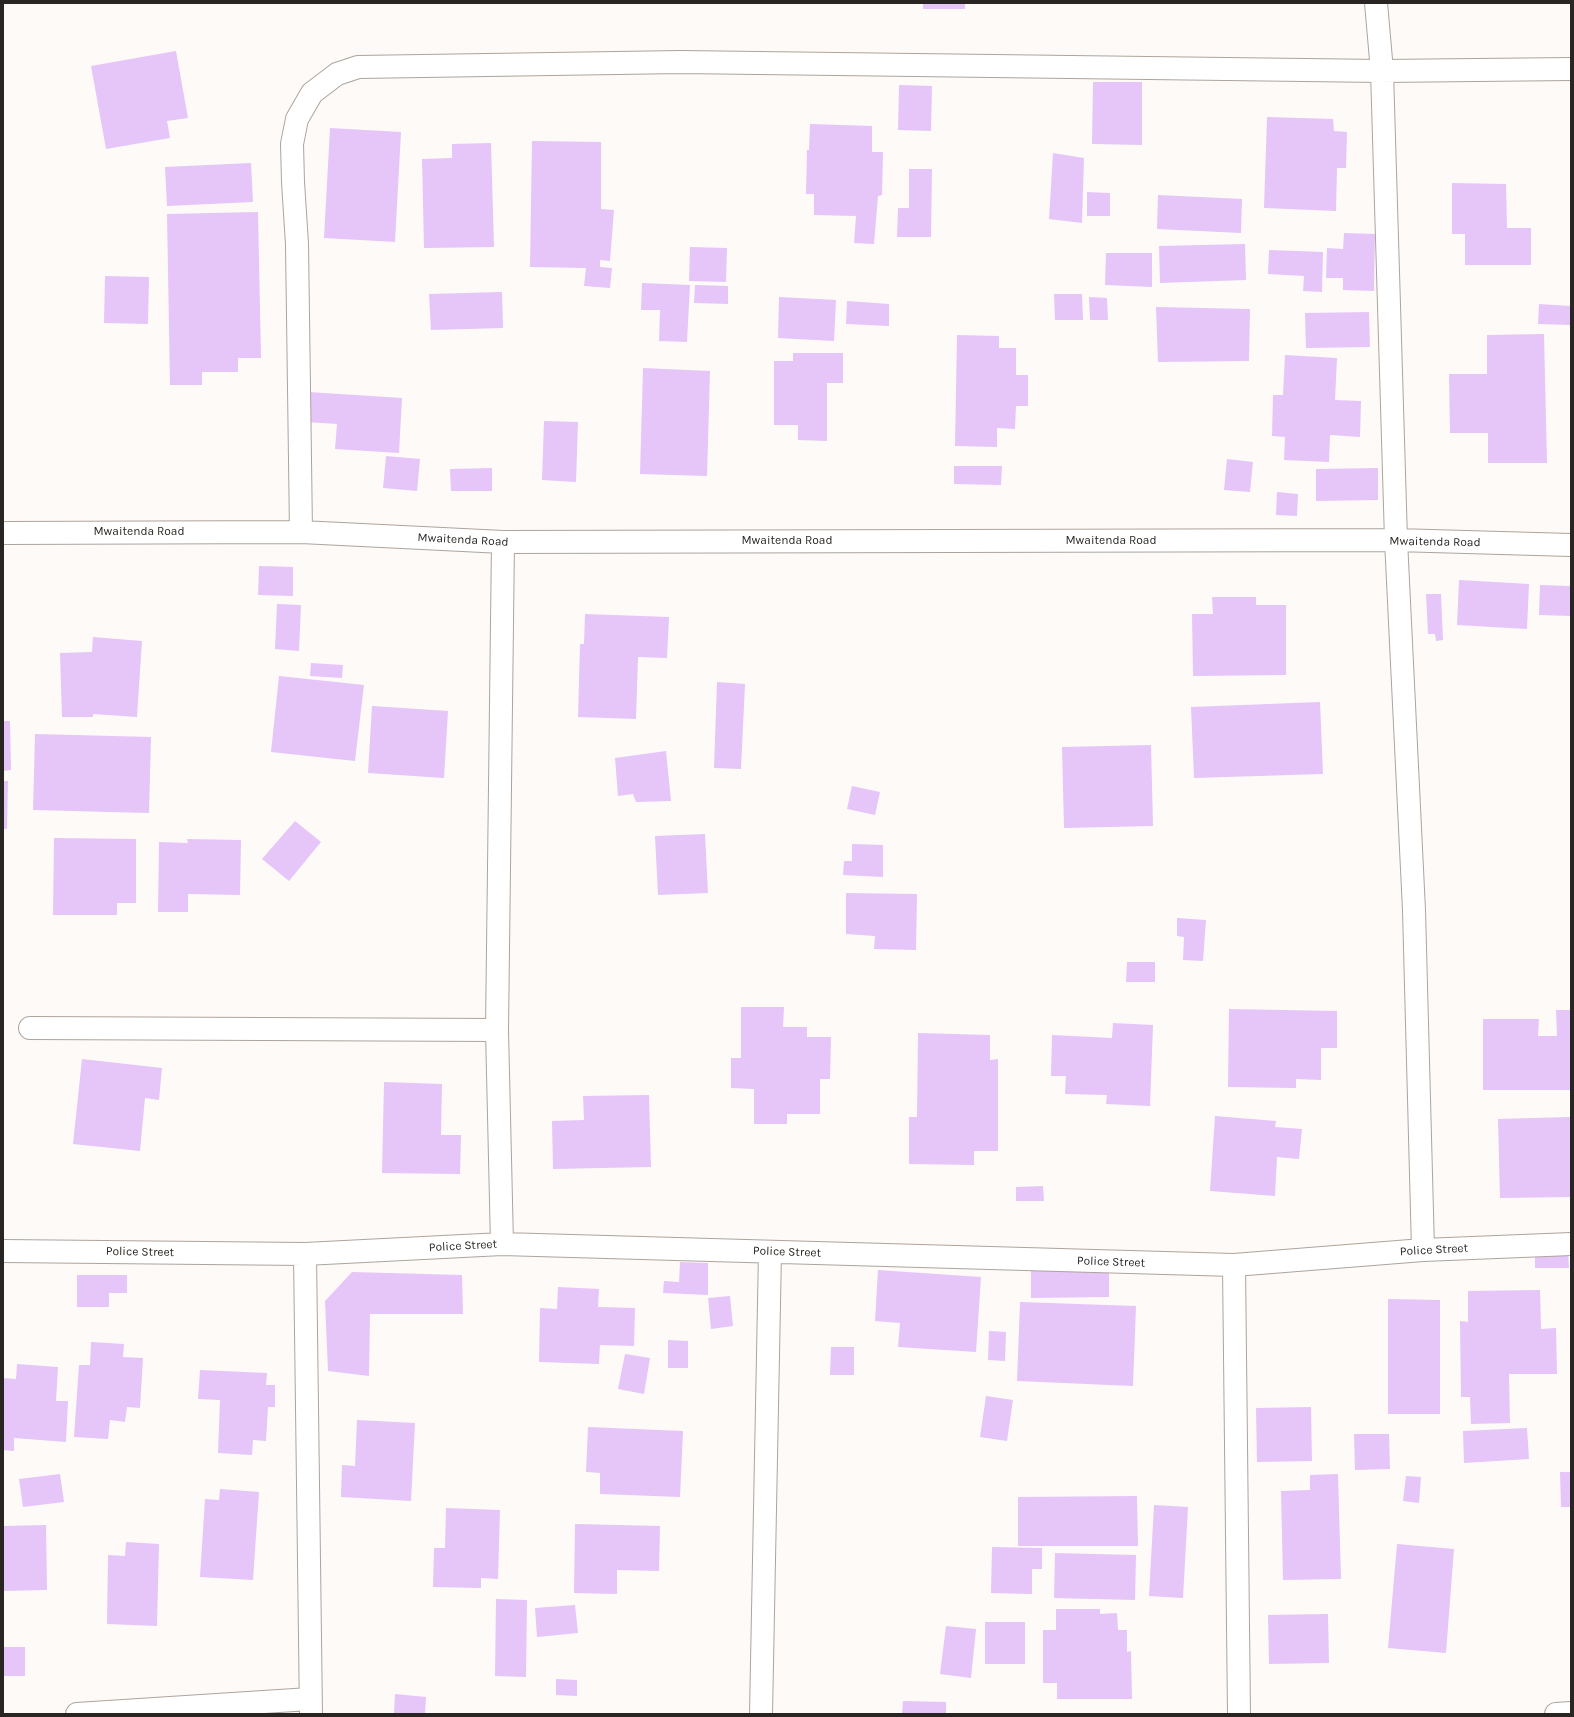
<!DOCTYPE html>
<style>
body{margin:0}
#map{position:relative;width:1574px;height:1717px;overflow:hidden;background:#fefaf7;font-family:Karla,sans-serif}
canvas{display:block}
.frame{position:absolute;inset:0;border:4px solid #282522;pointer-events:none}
</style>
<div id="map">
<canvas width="1574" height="1717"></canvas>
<div class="frame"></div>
</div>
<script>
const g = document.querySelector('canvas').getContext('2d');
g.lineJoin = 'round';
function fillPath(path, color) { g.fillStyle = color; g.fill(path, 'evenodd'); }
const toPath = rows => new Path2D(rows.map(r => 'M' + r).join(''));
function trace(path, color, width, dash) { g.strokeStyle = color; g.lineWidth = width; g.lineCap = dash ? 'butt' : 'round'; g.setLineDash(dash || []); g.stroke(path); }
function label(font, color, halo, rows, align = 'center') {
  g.font = font + ' Karla,sans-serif'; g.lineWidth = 4; g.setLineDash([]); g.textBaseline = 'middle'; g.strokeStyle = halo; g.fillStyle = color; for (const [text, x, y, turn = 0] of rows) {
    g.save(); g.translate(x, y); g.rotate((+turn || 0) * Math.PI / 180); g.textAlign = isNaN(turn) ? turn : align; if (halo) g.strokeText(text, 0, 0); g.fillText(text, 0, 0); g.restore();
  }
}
fillPath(toPath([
 [923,3,965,3,965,9,923,9],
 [176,51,188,118,167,121,170,138,106,149,91,66],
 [1093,82,1142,82,1142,145,1092,144],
 [899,85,932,86,931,131,898,130],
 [1267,117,1333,119,1334,131,1347,132,1346,168,1337,168,1336,211,1264,208],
 [810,124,872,126,872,152,883,152,882,195,878,196,874,244,854,243,856,216,814,215,814,194,806,194,807,150,809,150],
 [330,128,401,132,395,242,324,238],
 [532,141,601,142,601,209,614,210,610,261,600,260,600,267,612,268,610,288,584,286,586,268,530,267],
 [491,143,494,247,424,248,422,159,452,158,452,144],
 [1053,153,1084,158,1082,223,1049,219],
 [251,163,253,202,167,206,165,167],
 [909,169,932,169,931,237,897,237,898,208,909,208],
 [1452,183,1506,184,1507,228,1531,228,1531,265,1465,265,1465,234,1452,234],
 [1087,192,1110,193,1110,216,1087,216],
 [1158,195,1242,199,1241,233,1157,229],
 [258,212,261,358,238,358,238,372,202,372,202,385,170,385,167,214],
 [1344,233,1375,234,1374,291,1343,290,1343,278,1326,278,1327,248,1343,249],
 [1245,244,1246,280,1160,283,1159,246],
 [690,247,727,248,726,282,689,281],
 [1269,250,1323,252,1322,292,1303,291,1304,276,1268,274],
 [1106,253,1152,253,1152,287,1105,285],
 [105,276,149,277,148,324,104,323],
 [642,283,690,285,687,342,659,341,660,310,641,310],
 [695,285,728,286,728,304,694,303],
 [502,292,503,328,431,330,429,294],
 [1054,294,1082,294,1083,320,1055,320],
 [779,297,836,300,834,341,778,338],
 [1089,297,1107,298,1108,320,1090,320],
 [847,301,889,304,889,326,846,324],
 [1539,304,1571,306,1571,325,1538,324],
 [1156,307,1250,309,1249,361,1158,362],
 [1369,312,1370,347,1306,348,1305,313],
 [1544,334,1547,463,1488,463,1488,433,1450,433,1449,374,1487,374,1487,335],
 [957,335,999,336,999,348,1016,348,1016,375,1028,375,1028,406,1016,406,1015,429,997,428,997,447,955,446],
 [793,353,843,353,843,383,827,383,827,441,798,440,798,425,774,425,774,361,793,361],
 [1285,355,1337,358,1335,400,1361,401,1360,437,1330,435,1329,462,1284,460,1285,437,1272,436,1273,395,1283,395],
 [643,368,710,371,707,476,640,474],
 [308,392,402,398,399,453,335,449,337,424,306,422],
 [544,421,578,422,576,482,542,480],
 [386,456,420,459,417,491,383,488],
 [1227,459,1253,462,1250,492,1224,490],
 [954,466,1002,466,1001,485,954,484],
 [492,468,492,491,451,491,450,469],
 [1378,468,1378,500,1316,501,1316,469],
 [1277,492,1298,494,1297,516,1276,515],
 [259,566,293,567,293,596,258,595],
 [1459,580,1529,584,1527,629,1457,625],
 [1540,585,1571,586,1571,616,1539,615],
 [1426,594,1441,594,1443,640,1436,641,1435,634,1428,634],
 [1212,597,1256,597,1256,605,1286,605,1286,675,1193,676,1192,614,1213,614],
 [277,604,301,605,299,651,275,649],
 [585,614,669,617,667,658,638,657,636,719,578,717,580,644,584,644],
 [93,637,142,641,137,717,93,714,93,717,62,717,60,653,92,652],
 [311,663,343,665,342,678,310,676],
 [279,676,364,685,355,761,271,752],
 [717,682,745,684,741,769,714,768],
 [1320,702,1323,774,1194,778,1191,707],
 [372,706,448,711,444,778,368,773],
 [3,721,10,721,11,770,3,771],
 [35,734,151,737,149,813,33,810],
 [1151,745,1153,826,1064,828,1062,747],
 [666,751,671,801,636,802,633,794,618,796,615,758],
 [3,781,8,781,7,829,3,829],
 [852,786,880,792,875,815,847,809],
 [295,821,321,842,289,881,262,859],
 [705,834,708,893,658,895,655,836],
 [54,838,136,839,136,903,117,903,117,915,53,915],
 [187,839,241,840,240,895,188,894,188,912,158,912,159,842,188,843],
 [852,844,883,845,883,877,843,875,844,861,852,861],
 [846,893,917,894,916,950,874,949,875,936,846,934],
 [1177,918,1206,920,1203,961,1183,960,1184,937,1177,936],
 [1127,962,1155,962,1155,982,1126,982],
 [741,1007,784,1007,783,1027,807,1027,807,1037,831,1037,830,1079,820,1079,820,1114,787,1114,787,1124,754,1124,754,1089,731,1088,731,1058,741,1058],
 [1229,1009,1337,1011,1337,1048,1321,1048,1321,1080,1296,1079,1296,1088,1228,1087],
 [1556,1010,1571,1010,1571,1090,1483,1090,1483,1019,1539,1019,1538,1036,1557,1036],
 [1113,1023,1153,1025,1150,1106,1106,1104,1107,1095,1065,1094,1066,1076,1051,1076,1052,1035,1112,1038],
 [918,1033,990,1035,990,1060,998,1059,998,1151,974,1151,974,1165,909,1164,909,1117,917,1117],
 [82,1059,162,1068,159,1100,145,1098,140,1151,73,1144],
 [384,1082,442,1084,441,1135,461,1135,460,1174,382,1173],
 [649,1095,651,1167,553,1169,552,1121,584,1120,583,1096],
 [1215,1116,1276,1121,1275,1127,1302,1129,1299,1159,1277,1157,1275,1196,1210,1191],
 [1571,1117,1571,1197,1500,1198,1498,1119],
 [1043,1186,1044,1201,1016,1201,1016,1187],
 [1568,1251,1569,1268,1535,1268,1535,1252],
 [680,1262,708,1263,708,1295,663,1293,664,1281,679,1282],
 [1031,1267,1109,1267,1109,1297,1031,1298],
 [878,1270,981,1277,976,1352,898,1347,900,1323,875,1321],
 [352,1272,462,1275,463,1314,370,1314,369,1376,328,1371,325,1301],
 [77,1275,127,1275,127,1293,109,1293,109,1307,77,1307],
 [558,1287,599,1289,598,1307,635,1308,634,1346,600,1345,599,1364,539,1362,540,1308,557,1309],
 [1540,1290,1541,1329,1556,1328,1557,1374,1509,1374,1510,1423,1471,1424,1470,1397,1461,1397,1460,1321,1468,1322,1468,1291],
 [730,1296,733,1326,711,1329,708,1298],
 [1388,1299,1440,1300,1440,1414,1388,1414],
 [1020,1302,1136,1306,1133,1386,1017,1381],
 [989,1331,1006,1332,1005,1361,988,1360],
 [668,1340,688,1341,688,1368,668,1368],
 [91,1342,124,1344,123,1357,143,1358,140,1408,127,1407,125,1422,110,1420,108,1439,74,1437,79,1365,90,1365],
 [831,1347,854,1347,854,1375,830,1375],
 [625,1354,650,1358,644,1394,618,1389],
 [17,1364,58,1367,56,1401,68,1401,66,1442,14,1438,14,1451,3,1450,3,1378,16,1379],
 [200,1370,267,1373,266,1385,275,1385,275,1407,268,1407,266,1441,253,1440,252,1455,218,1453,220,1400,198,1399],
 [986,1396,1013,1400,1007,1441,980,1437],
 [1311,1407,1312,1461,1257,1462,1256,1408],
 [357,1420,415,1423,411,1501,341,1497,342,1465,355,1466],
 [588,1427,683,1431,680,1497,600,1494,600,1473,586,1472],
 [1527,1428,1529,1459,1464,1463,1463,1431],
 [1354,1434,1389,1434,1390,1469,1355,1470],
 [1560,1472,1571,1472,1571,1507,1561,1507],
 [60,1474,64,1502,23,1507,19,1479],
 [1338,1474,1341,1579,1283,1580,1281,1491,1310,1490,1310,1475],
 [1406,1476,1421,1477,1419,1503,1403,1501],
 [220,1489,259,1492,253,1580,200,1577,205,1499,219,1500],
 [1137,1496,1138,1546,1018,1546,1018,1497],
 [1154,1505,1188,1507,1183,1598,1149,1596],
 [446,1508,500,1510,498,1579,481,1578,481,1588,433,1587,434,1548,445,1548],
 [575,1524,660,1526,659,1571,617,1570,617,1594,574,1593],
 [46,1525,47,1590,3,1591,3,1526],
 [126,1542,159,1544,157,1626,107,1624,108,1555,125,1556],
 [1397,1544,1454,1549,1446,1653,1388,1648],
 [992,1547,1042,1548,1042,1569,1032,1569,1032,1594,991,1593],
 [1055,1553,1136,1555,1135,1600,1054,1598],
 [496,1599,527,1600,526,1677,495,1676],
 [575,1605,578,1633,537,1637,535,1608],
 [1056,1609,1100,1609,1100,1614,1117,1613,1118,1630,1127,1630,1127,1652,1131,1651,1132,1699,1057,1699,1057,1683,1043,1683,1043,1630,1056,1630],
 [1328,1614,1329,1663,1269,1664,1268,1615],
 [985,1622,1025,1622,1025,1664,985,1664],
 [946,1626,976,1629,971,1678,940,1674],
 [3,1647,25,1647,25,1676,3,1676],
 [556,1679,577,1680,577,1696,556,1695],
 [395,1694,426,1697,425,1714,394,1714],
 [903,1701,946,1702,946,1714,902,1714]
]), '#e6c5f8');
const street = toPath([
 [1376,3,1382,71,1396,540,1414,910,1423,1250],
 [301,532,297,244,293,182,292,144,297,119,312,93,337,74,358,67,681,62,1382,71,1571,69],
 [3,533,301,532,503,542,1396,540,1571,545],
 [30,1028,497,1030],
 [502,1244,497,1030,503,542],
 [3,1251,305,1254,502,1244,1234,1265,1423,1250,1571,1244],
 [305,1254,311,1714],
 [1234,1265,1239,1714],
 [77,1714,310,1699],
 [761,1714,770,1252],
 [1556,1714,1571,1713]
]);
trace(street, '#ada49c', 24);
trace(street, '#fff', 22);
label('12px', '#282522', '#fff', [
 ["Mwaitenda Road",139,532],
 ["Mwaitenda Road",463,540,3],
 ["Mwaitenda Road",787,541],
 ["Mwaitenda Road",1111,541],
 ["Mwaitenda Road",1435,542,1],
 ["Police Street",463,1246,-3],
 ["Police Street",1434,1250,-3],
 ["Police Street",140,1252,1],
 ["Police Street",787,1252,2],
 ["Police Street",1111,1262,2]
]);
</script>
